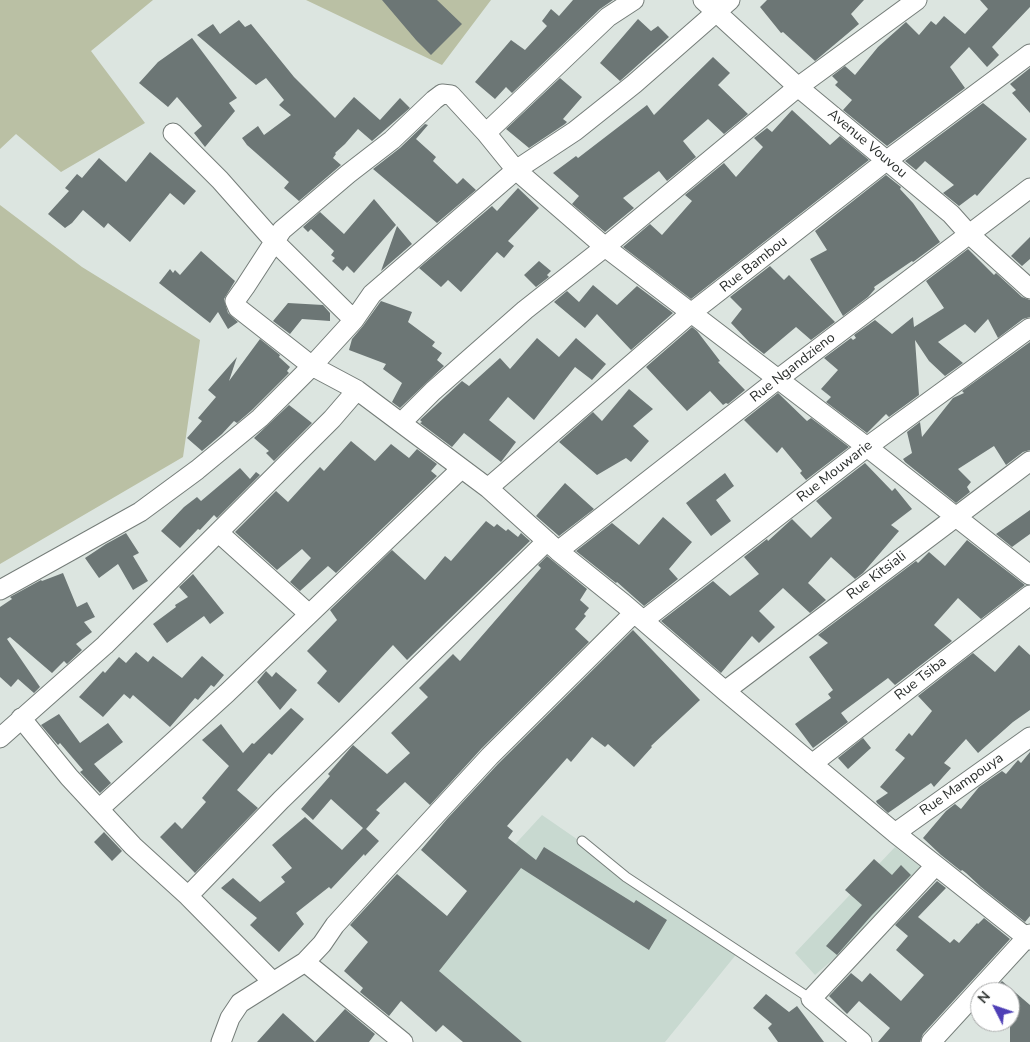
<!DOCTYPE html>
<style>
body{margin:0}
#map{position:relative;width:1030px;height:1042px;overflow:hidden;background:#dce5e0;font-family:"Nunito Sans",sans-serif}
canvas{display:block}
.north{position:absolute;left:970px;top:982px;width:50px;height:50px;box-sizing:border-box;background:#fff;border:1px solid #aaabab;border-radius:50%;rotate:311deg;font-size:14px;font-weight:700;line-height:20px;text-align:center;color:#2a2e2c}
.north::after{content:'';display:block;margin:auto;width:18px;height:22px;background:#4e3fb6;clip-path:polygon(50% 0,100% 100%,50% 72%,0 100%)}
</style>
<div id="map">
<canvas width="1030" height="1042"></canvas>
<div class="north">N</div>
</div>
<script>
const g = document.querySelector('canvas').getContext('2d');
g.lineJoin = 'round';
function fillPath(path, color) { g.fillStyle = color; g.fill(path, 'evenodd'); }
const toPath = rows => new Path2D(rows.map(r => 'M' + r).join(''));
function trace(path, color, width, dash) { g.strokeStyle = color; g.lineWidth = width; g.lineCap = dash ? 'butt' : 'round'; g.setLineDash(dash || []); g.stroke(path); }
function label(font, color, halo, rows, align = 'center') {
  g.font = font + ' "Nunito Sans",sans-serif'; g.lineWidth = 5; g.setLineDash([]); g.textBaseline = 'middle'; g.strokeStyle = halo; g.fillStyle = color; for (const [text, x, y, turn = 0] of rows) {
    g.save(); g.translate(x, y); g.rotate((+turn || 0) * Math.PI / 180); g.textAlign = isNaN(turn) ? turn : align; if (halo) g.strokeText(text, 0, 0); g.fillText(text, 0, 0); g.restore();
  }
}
fillPath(toPath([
 [542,815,739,951,665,1042,466,1042,394,976],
 [895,847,927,872,875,923,815,975,795,953]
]), '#c8d9d0');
fillPath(toPath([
 [0,0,153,0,91,51,145,123,61,172,16,134,0,149],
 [306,0,491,0,442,65],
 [0,205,82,267,200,340,183,457,0,564]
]), '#bac0a4');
fillPath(toPath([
 [382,0,437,0,462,24,431,55,416,40],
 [573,0,613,0,600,9,512,93,506,87,495,99,475,82,511,40,525,50,547,26,542,21,551,9,559,16],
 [767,0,864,0,851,14,859,24,815,61,783,32,781,33,760,7],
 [980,0,1030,0,1030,7,992,47,999,55,987,67,969,47,950,67,965,88,887,146,843,110,852,100,835,85,838,82,832,76,845,66,855,75,878,47,906,22,919,35,931,21,936,25,944,16,965,34,988,9],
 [638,19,651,31,658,26,669,37,620,81,600,63],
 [239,20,245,27,251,24,294,77,335,118,354,97,380,120,400,98,410,108,372,141,358,129,345,144,335,153,336,154,333,158,341,165,299,201,284,188,289,182,247,145,242,138,258,126,264,135,291,115,279,105,284,100,266,78,256,85,197,35,213,24,220,34],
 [192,38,237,98,229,103,235,111,205,147,194,133,202,126,177,97,168,107,139,83,158,62],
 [713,57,730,73,718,85,748,114,724,134,708,119,683,141,696,157,667,181,659,171,623,198,634,208,605,232,572,204,579,196,553,173,576,156,578,158,647,105,654,115],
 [1030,68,1030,113,1012,93,1016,90,1010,84],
 [560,78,582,97,563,119,567,122,565,124,529,148,506,129],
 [983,103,1027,139,977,196,975,194,959,206,943,193,954,185,925,161,916,170,905,161],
 [792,110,830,145,840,136,869,160,691,299,623,247,650,224,662,235,692,201,685,195,724,163,736,177,763,147,754,138,767,128,772,132],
 [425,124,428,125,416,139,436,157,433,161,457,184,463,178,476,190,437,223,373,169,400,148],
 [150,152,196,191,184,205,170,193,130,242,108,223,104,228,83,210,72,223,65,228,48,214,69,191,65,188,77,174,82,178,99,158,126,182],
 [886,175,901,187,900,189,913,203,940,242,913,262,912,261,874,287,875,289,868,297,843,316,810,259,827,250,815,231],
 [518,188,539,208,508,241,514,246,504,258,497,252,461,292,448,280,441,287,419,268,492,206,497,211],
 [374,199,396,225,354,273,347,266,343,271,332,261,335,258,331,255,334,251,311,229,308,232,303,227,320,212,344,234],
 [397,226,412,244,381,271],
 [1030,237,1030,259,1022,266,1011,256],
 [968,249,994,275,996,273,1022,297,1030,300,1030,317,1023,319,998,338,988,319,975,333,965,324,938,342,963,363,945,376,929,361,915,340,919,395,889,417,886,414,867,433,826,402,831,397,821,389,838,370,824,358,851,338,853,340,856,338,854,335,875,320,892,334,913,317,914,327,944,308,926,281],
 [201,251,235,281,224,299,228,313,238,322,228,329,218,312,210,323,159,283,170,269,173,273,175,270,180,275],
 [539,261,551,271,547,275,549,277,536,287,524,275],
 [770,266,784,280,789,275,835,322,811,340,796,327,764,354,750,343,731,323,742,309,730,297],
 [593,285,617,305,637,286,673,313,631,350,597,314,585,328,554,302,567,291,579,302],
 [381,301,412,312,408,322,435,342,432,346,442,353,437,360,444,366,400,408,392,402,402,383,383,369,386,364,349,350,352,339,363,326],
 [288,303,323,305,330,313,330,321,302,319,290,334,273,321],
 [692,327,697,331,720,361,718,362,745,390,728,404,726,403,723,405,710,391,687,411,646,367],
 [537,338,559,357,576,338,606,364,592,380,575,367,534,420,508,397,489,420,516,442,501,462,464,433,452,447,420,423,422,422,420,420,462,381,469,386,500,358,510,369],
 [260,339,280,355,279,357,290,367,287,371,289,373,252,410,237,423,234,421,222,434,202,451,187,438,202,421,198,418,216,397,208,390,237,357,229,381],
 [1030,342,1030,450,1023,452,1006,465,994,446,958,469,971,482,967,487,970,492,956,503,905,462,903,459,912,453,907,432,920,422,922,437,953,398,964,393,962,391],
 [629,389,653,409,633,426,649,441,631,462,626,458,597,475,559,442,593,412,602,421],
 [778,393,807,421,811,418,849,447,806,480,800,473,802,471,782,447,777,453,744,420],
 [289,405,312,423,274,461,266,453,269,451,254,438],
 [351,441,375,461,391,444,409,458,417,449,437,464,431,471,437,476,336,573,328,566,300,591,290,582,311,558,302,549,277,570,235,532,276,491,288,502,320,467,324,471],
 [865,463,892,491,895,488,912,509,891,525,899,531,863,573,855,579,831,557,808,583,826,600,810,613,783,588,759,611,775,627,759,643,752,636,721,673,661,621,713,581,730,596,759,574,744,557,767,539,768,541,792,519,811,538,832,518,816,501],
 [240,468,250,479,256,472,260,475,217,518,214,515,200,530,198,529,180,548,161,531,184,507,197,497,201,501],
 [725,473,734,486,716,500,731,521,711,536,686,503],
 [565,483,594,509,559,536,536,516],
 [1030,510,1030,534,1023,539,1012,547,996,534],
 [663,517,692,542,669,569,678,579,644,606,617,582,616,583,576,551,612,523,639,545],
 [486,521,494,527,497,524,506,531,508,529,518,537,521,533,530,541,407,660,393,645,339,703,317,683,327,671,307,651,337,620,330,610,392,550,425,580,445,556,451,561],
 [126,533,139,553,133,556,148,581,133,590,118,564,99,578,85,558,106,544],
 [967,540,1025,585,981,619,958,598,934,625,952,641,895,685,888,678,841,713,848,722,813,748,795,724,831,698,828,694,833,690,809,657,828,643,818,635,916,561,918,563,929,552,945,566],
 [547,556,587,589,580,600,589,608,584,614,586,616,575,629,589,642,482,748,430,805,405,782,376,810,380,813,366,829,379,841,365,856,364,854,331,889,329,887,296,913,304,924,279,952,250,925,257,918,221,888,233,878,260,902,285,882,281,877,292,868,272,845,305,817,342,850,363,828,331,799,313,820,301,809,330,776,328,774,353,745,387,774,410,753,391,733,428,697,419,688,453,654,460,661,541,568,538,565],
 [63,573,77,607,87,602,95,617,84,622,92,632,76,644,82,650,67,664,64,661,52,673,10,637,7,639,40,687,34,693,18,679,11,687,0,677,0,607,12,599,10,597,41,580,42,581],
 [193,574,224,613,210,624,204,616,167,643,153,624,176,607,175,605,188,597,179,587],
 [633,630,700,700,651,746,652,747,634,767,608,744,605,747,592,737,571,762,567,758,507,826,513,831,508,838,536,860,544,847,634,903,636,900,667,920,649,950,521,868,439,971,522,1042,463,1042,443,1025,436,1032,401,1001,389,1016,360,992,363,988,344,971,368,942,350,925,397,874,447,916,467,891,421,850,447,819,498,764],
 [1019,645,1030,655,1030,710,1013,722,978,753,966,739,944,763,951,768,934,787,931,783,888,813,877,803,876,801,888,793,880,787,905,758,895,750,909,733,912,736,932,711,918,696,973,653,995,672],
 [136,652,148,662,153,656,182,678,202,656,224,675,214,687,211,685,198,700,195,698,170,727,133,695,130,699,124,694,103,717,79,697,103,671,105,673,119,657,126,663],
 [266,671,272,677,276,672,297,690,280,710,257,682],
 [291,708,304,719,272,755,269,753,237,790,258,808,195,873,160,837,175,822,182,829,206,802,202,798,229,766,202,740,221,724,243,753,252,743,254,744],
 [59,714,80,743,108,723,123,742,94,764,111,783,100,793,80,772,83,770,60,743,58,745,41,725],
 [863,738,871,748,848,769,838,758],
 [1030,752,1030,916,1025,922,981,887,966,873,962,870,961,871,941,855,923,838,946,811,955,804,961,809,979,787,1002,771,1006,774,1018,760,1021,763],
 [104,832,122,851,112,861,94,842],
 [874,859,892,875,901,865,911,875,872,915,837,955,826,946,862,905,845,890],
 [937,881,946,888,918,917,950,943,954,939,959,943,977,923,978,924,984,918,1010,939,923,1034,920,1042,878,1042,890,1028,859,1001,847,1014,829,996,851,973,862,982,870,973,901,1001,924,975,896,950,908,936,895,925],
 [1002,981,1030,1005,1030,1042,1010,1042,1010,992,992,992],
 [766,994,789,1012,797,1006,824,1042,778,1042,768,1028,772,1024,753,1008],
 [345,1009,375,1034,369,1042,257,1042,283,1013,315,1042]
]), '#6c7675');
const service = toPath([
 [582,841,626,877,811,999]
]);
const minor = toPath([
 [703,0,798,87,951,214,968,233,1030,289],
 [173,133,220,180,274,241,354,320],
 [486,133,608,17,634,0],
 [401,423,433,391,525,310,605,247,798,87,917,0],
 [488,488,691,313,886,161,1030,54],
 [219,533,309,614],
 [558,551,778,379,1030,188],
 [1030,575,867,447,605,247,516,170,486,133,451,95,442,94,434,100,392,140,348,174,282,230,245,287,235,301,238,308,312,366,357,390,488,488,558,551,624,604,725,691,895,833,1030,940],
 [0,590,140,512,197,470,260,418,312,366,354,320,372,294,516,170,575,131,634,84,730,0],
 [644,620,867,447,1030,328],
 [725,691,1030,461],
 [21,718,69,777,133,846,188,896,273,982],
 [0,738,105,645,332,419,357,390],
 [812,764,1030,595],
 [99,809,227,693,461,469],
 [895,833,1030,737],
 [188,896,281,800,547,541],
 [305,962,403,1042],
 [221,1042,230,1018,240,1003,305,962,322,944,335,925,383,872,490,756,634,613],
 [862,1042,811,999,935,866],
 [931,1042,1030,934]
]);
trace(service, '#757d79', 11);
trace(minor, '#757d79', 21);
trace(service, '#fff', 9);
trace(minor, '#fff', 19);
label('14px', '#2a2e2c', '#fff', [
 ["Avenue Vouvou",867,144,40],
 ["Rue Bambou",754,265,-38],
 ["Rue Ngandzieno",793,368,-38],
 ["Rue Mouwarie",835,472,-38],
 ["Rue Kitsiali",877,576,-37],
 ["Rue Tsiba",921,679,-38],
 ["Rue Mampouya",962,785,-35]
]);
</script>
